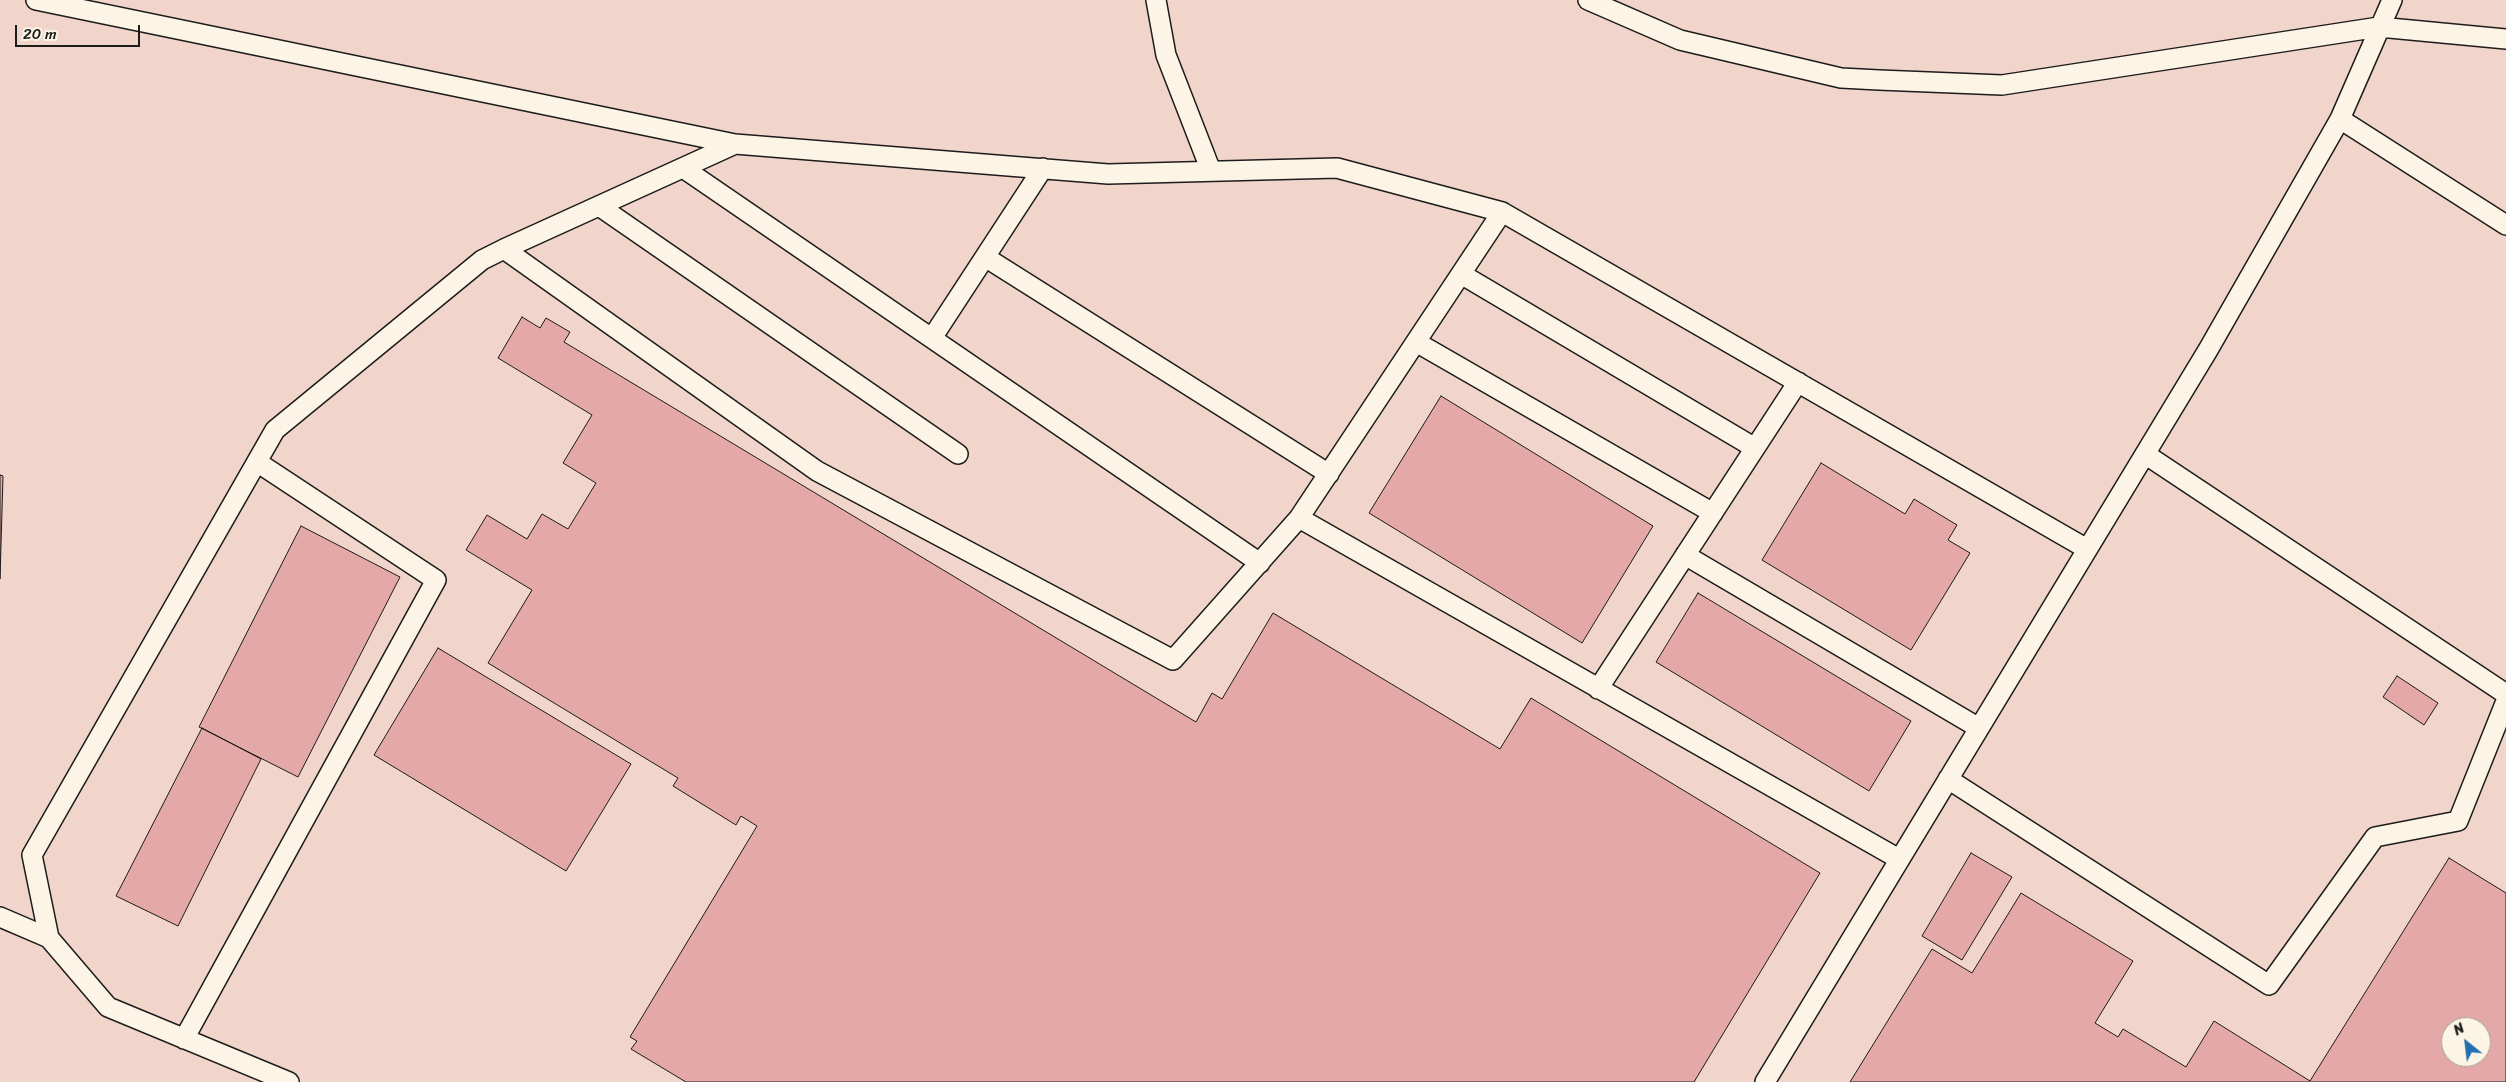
<!DOCTYPE html>
<style>
body{margin:0}
#map{position:relative;width:2506px;height:1082px;overflow:hidden;background:#f7e6d9;font-family:Sriracha,sans-serif}
canvas{display:block}
.north{position:absolute;left:2441px;top:1017px;width:50px;height:50px;box-sizing:border-box;background:#fcf5e5;border:1px solid #a29e95;border-radius:50%;rotate:331deg;font-size:14px;font-weight:700;line-height:20px;text-align:center;color:#1c1c1c}
.north::after{content:'';display:block;margin:auto;width:18px;height:22px;background:#1f6fb2;clip-path:polygon(50% 0,100% 100%,50% 72%,0 100%)}
.scale{position:absolute;left:15px;top:25px;width:125px;height:22px;box-sizing:border-box;border:2px solid #1c1c1c;border-top:0;padding-left:6px;font-size:15px;line-height:18px;white-space:nowrap;color:#1c1c1c;-webkit-text-stroke:4px #fcf5e5;paint-order:stroke}
</style>
<div id="map">
<canvas width="2506" height="1082"></canvas>
<div class="north">N</div>
<div class="scale">20 m</div>
</div>
<script>
const g = document.querySelector('canvas').getContext('2d');
g.lineJoin = 'round';
function fillPath(path, color) { g.fillStyle = color; g.fill(path, 'evenodd'); }
const toPath = rows => new Path2D(rows.map(r => 'M' + r).join(''));
function trace(path, color, width, dash) { g.strokeStyle = color; g.lineWidth = width; g.lineCap = dash ? 'butt' : 'round'; g.setLineDash(dash || []); g.stroke(path); }
fillPath(toPath([
 [0,0,2506,0,2506,1082,0,1082],
 [2451,1027,2481,1027,2481,1057,2451,1057]
]), '#f1d4ca');
const building = toPath([
 [522,317,540,328,546,318,570,332,564,342,1196,722,1212,693,1222,699,1273,613,1500,749,1531,698,1820,873,1694,1082,686,1082,631,1049,637,1041,630,1037,757,826,741,816,736,825,673,786,678,778,488,663,532,590,466,550,487,515,527,539,542,514,568,529,596,483,563,463,592,415,498,358,522,317],
 [1441,396,1653,526,1582,643,1369,513,1441,396],
 [1821,463,1905,514,1914,499,1957,525,1948,540,1970,553,1911,650,1762,560,1821,463],
 [0,475,3,476,0,579,0,475],
 [301,526,400,577,298,777,199,727,301,526],
 [1698,593,1911,721,1869,791,1656,662,1698,593],
 [438,648,631,764,566,871,374,755,438,648],
 [2397,676,2438,703,2424,725,2383,697,2397,676],
 [202,728,261,759,178,926,116,896,202,728],
 [1971,853,2012,877,1962,960,1922,936,1971,853],
 [2449,858,2506,893,2506,1082,1850,1082,1932,949,1972,973,2021,893,2133,961,2095,1023,2118,1037,2123,1029,2186,1067,2214,1021,2310,1081,2449,858],
 [2451,1027,2481,1027,2481,1057,2451,1057,2451,1027]
]);
fillPath(building, '#e4a9a7');
trace(building, '#1c1c1c', 1);
const lane = toPath([
 [36,0,735,144],
 [1156,0,1166,55,1211,171],
 [1588,0,1680,40,1841,78,1879,80,2002,85,2379,27,2506,39],
 [2340,119,2506,225],
 [683,168,1260,563],
 [599,206,958,454],
 [1502,212,2087,549],
 [985,257,1329,474],
 [1461,274,1755,448],
 [932,338,1043,168],
 [1416,342,1713,513],
 [2145,454,2506,694],
 [1299,518,1899,859],
 [1685,555,1979,728],
 [1598,689,1798,382],
 [1948,779,2269,985,2375,837,2458,821,2506,701],
 [0,917,49,938],
 [184,1039,436,580,257,462],
 [289,1082,108,1007,49,938,32,855,275,430,482,260,504,249,735,144,1108,174,1337,168,1502,212,1299,518,1173,660,817,471,504,249],
 [1765,1082,2208,350,2340,119,2392,0]
]);
trace(lane, '#1c1c1c', 22);
trace(lane, '#fcf5e5', 19);
</script>
